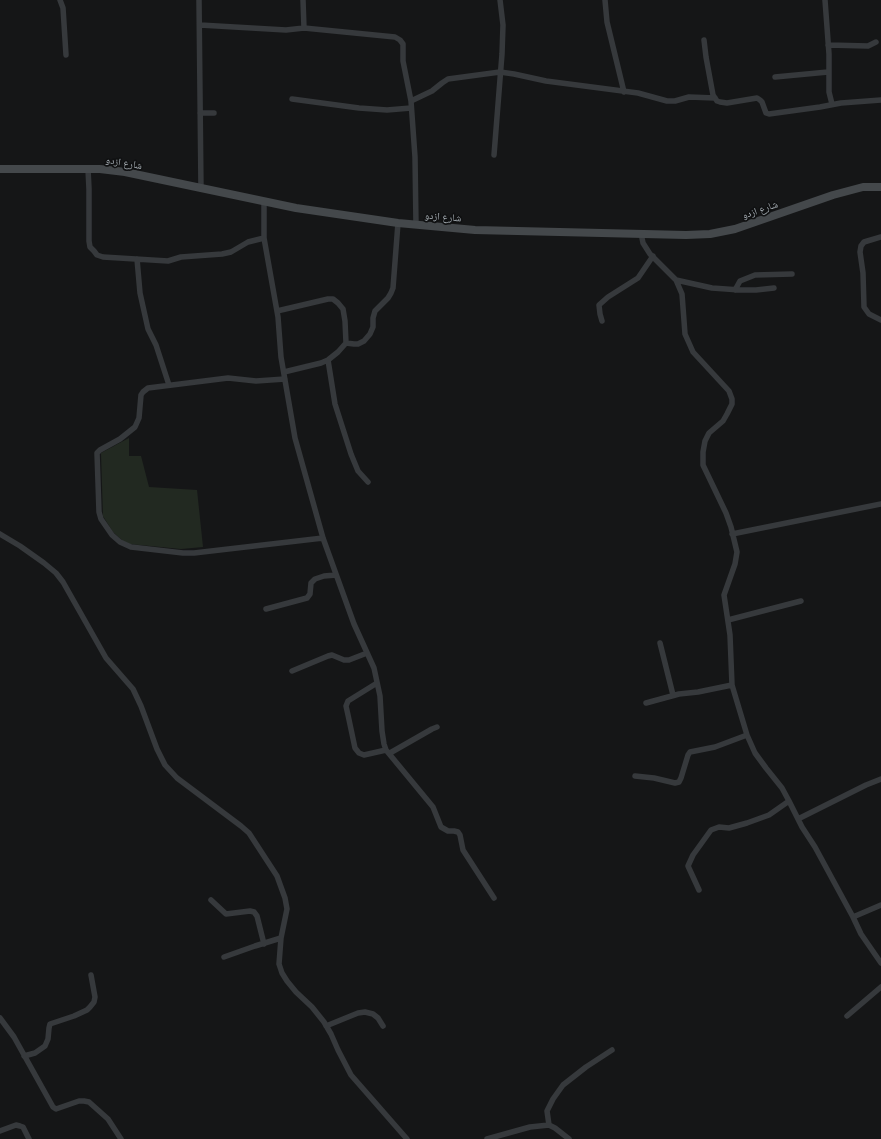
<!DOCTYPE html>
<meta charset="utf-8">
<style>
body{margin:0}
canvas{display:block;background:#151617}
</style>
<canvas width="881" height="1139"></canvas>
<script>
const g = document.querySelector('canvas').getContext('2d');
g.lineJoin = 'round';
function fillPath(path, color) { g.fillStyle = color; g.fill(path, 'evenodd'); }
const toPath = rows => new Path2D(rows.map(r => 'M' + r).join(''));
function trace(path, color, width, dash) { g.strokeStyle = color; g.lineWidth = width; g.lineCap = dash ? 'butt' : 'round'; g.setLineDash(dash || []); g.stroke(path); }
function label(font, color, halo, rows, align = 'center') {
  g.font = font + ' Quicksand,"Noto Naskh Arabic",sans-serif'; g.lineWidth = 3.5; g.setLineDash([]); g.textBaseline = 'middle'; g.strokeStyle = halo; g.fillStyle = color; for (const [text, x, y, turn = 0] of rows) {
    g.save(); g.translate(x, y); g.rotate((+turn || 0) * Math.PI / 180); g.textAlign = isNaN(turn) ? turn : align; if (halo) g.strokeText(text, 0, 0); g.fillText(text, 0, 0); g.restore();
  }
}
fillPath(toPath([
 [129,438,129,456,141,456,149,487,197,490,203,547,181,549,130,544,123,541,113,532,103,516,101,453]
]), '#222921');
trace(toPath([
 [60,0,63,8,66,55],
 [199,0,201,189],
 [303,0,304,28],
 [605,0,607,22,624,92],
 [825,0,829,54,829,92,832,104],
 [200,25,286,30,304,28,395,37,400,40,403,44,403,61,411,101],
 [704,40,706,57,713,95,717,101,720,102,727,103,757,98,760,100,762,102,766,113,769,114,820,107,841,103,881,100],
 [828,45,868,46,876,42],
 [775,77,828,72],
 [292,99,359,108,387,110,411,108],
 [200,113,214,113],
 [494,155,502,54,503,25,500,0],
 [88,169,89,189,89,241,90,247,94,251,97,255,103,257,168,261,181,257,222,254,231,252,248,242,264,238],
 [264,202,264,238,278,317,281,357,295,438,323,538,354,624,374,668,380,696,382,731,384,744,386,750,433,807,441,827,448,831,454,831,458,832,460,835,463,850,494,898],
 [416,225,415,157,411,101,432,91,442,83,448,79,500,72,514,74,546,81,638,93,667,101,675,101,689,97,715,98],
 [641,233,643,243,650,254,676,280,682,294,685,334,693,352,729,391,732,399,732,404,727,414,723,421,709,433,705,441,703,452,703,465,726,513,731,527,737,552,735,564,724,595,730,635,732,685,747,735,755,753,766,768,782,788,789,801,802,827,815,847,853,917,881,905],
 [881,237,864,242,861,246,860,252,863,273,864,307,869,314,881,320],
 [137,259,140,293,148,329,156,345,169,385],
 [676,280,712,288,740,290,756,290,774,288],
 [735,290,740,281,755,275,792,274],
 [277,311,328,299,333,299,338,303,343,309,345,321,346,343,338,352,328,360,321,363,284,372],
 [602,321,600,314,599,305,608,297,638,278,653,256],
 [346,343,354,344,358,344,364,341,370,334,373,327,373,318,375,311,388,298,391,293,393,288,398,223],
 [328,360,335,404,351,454,358,471,368,482],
 [285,379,256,381,228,378,148,388,143,392,141,395,139,418,135,427,120,439,100,450,97,453,99,512,101,519,112,535,120,542,131,547,183,553,194,553,323,538],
 [0,534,20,546,44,563,56,573,63,582,106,658,133,689,141,706,157,749,165,765,177,778,241,826,249,833,277,876,285,898,287,909,281,938,279,964,282,973,287,981,296,992,312,1007,324,1022,331,1034,338,1050,351,1075,407,1139],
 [732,534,881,504],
 [266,609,307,598,310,594,311,583,315,579,324,576,336,575],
 [728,620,801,601],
 [660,643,673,695],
 [292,671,328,656,332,655,344,660,349,660,367,653],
 [377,683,348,701,346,706,348,715,355,748,359,753,364,755,386,750],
 [646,703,679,694,698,692,732,685],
 [390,753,432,729,437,727],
 [635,776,654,778,675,783,679,782,681,778,688,755,690,752,715,747,747,735],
 [798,819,866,785,881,779],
 [699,890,688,866,693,855,711,830,719,827,729,828,747,823,769,815,789,801],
 [211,900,226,914,250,911,254,912,257,916,264,944],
 [853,917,861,934,881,963],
 [224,957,255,946,281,938],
 [847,1016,881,987],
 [0,1018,14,1037,53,1107,56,1109,79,1101,84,1101,89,1102,108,1119,121,1139],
 [326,1026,358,1013,365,1012,373,1014,378,1018,383,1026],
 [24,1056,35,1053,45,1046,48,1039,49,1028,50,1024,74,1016,87,1010,90,1007,94,1002,95,997,91,975],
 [549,1125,547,1111,553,1099,563,1085,586,1067,612,1050],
 [0,1131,16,1125,20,1126,23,1127,29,1139],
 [487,1139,530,1127,549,1125,555,1128,569,1139]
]), '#36393c', 5.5);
trace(toPath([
 [0,169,100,169,125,172,296,208,398,223,475,230,686,235,710,234,735,229,833,195,863,187,881,187]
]), '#44484b', 8);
label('10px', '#a8b0b6', '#101112', [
 ["شارع ازدو",124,163,10],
 ["شارع ازدو",760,210,-19],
 ["شارع ازدو",443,217,5]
]);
</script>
